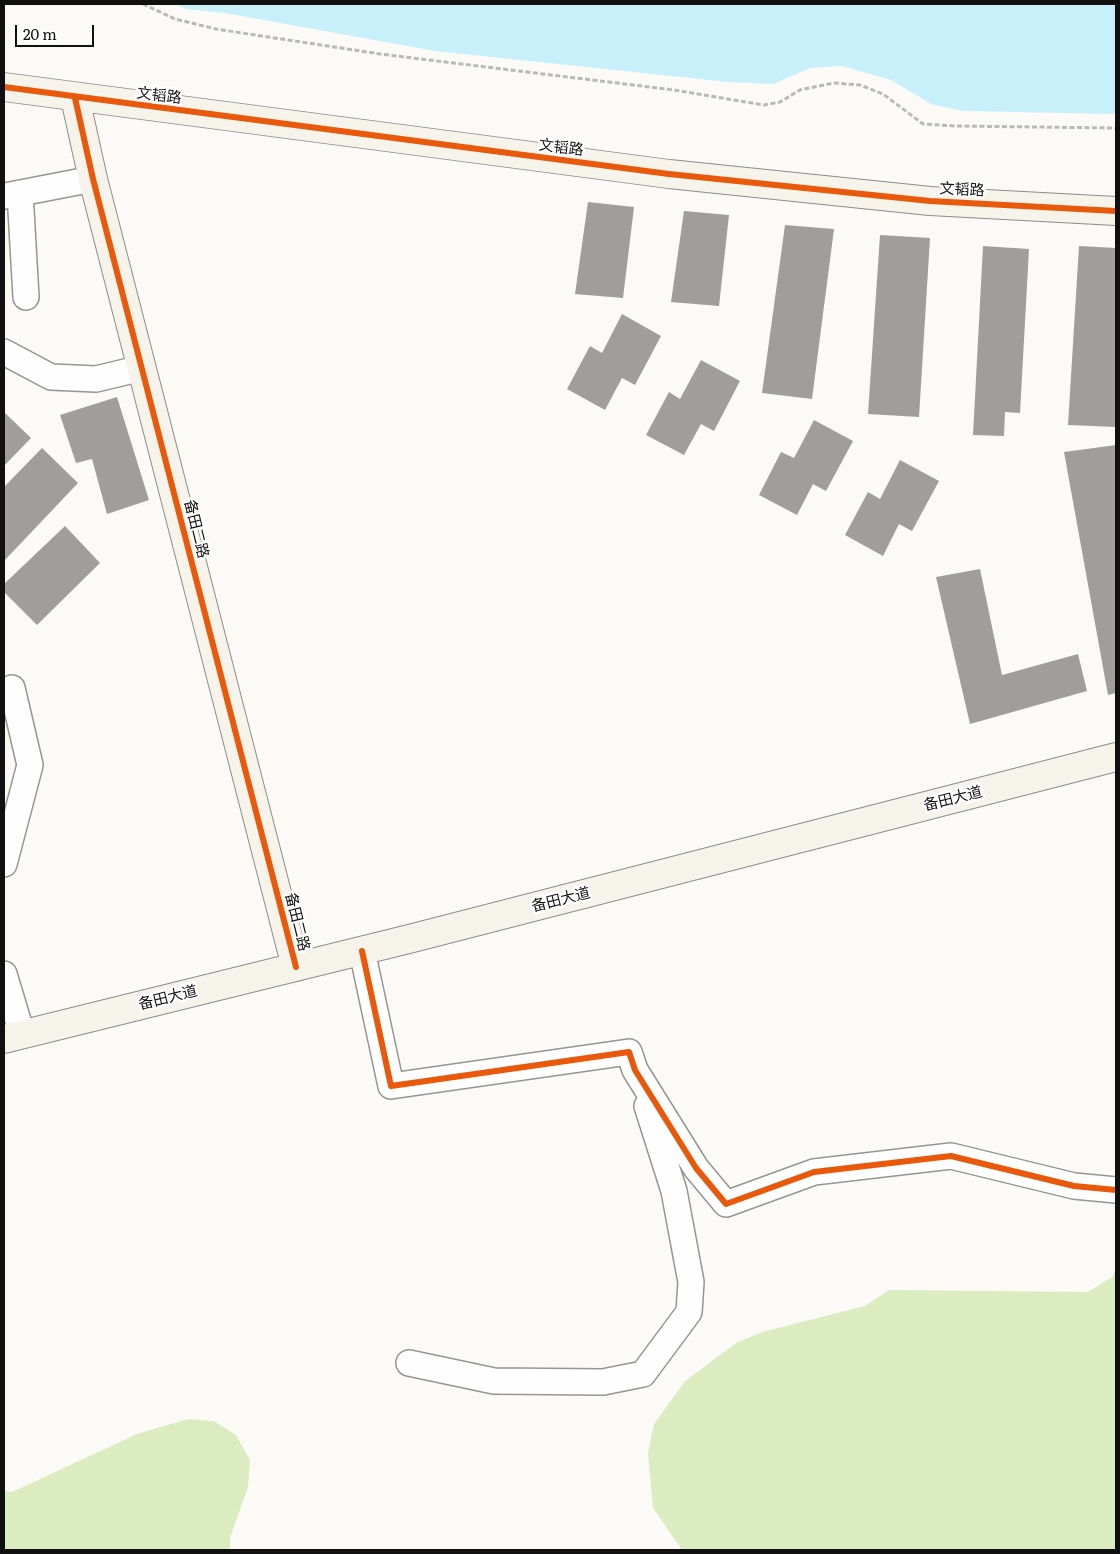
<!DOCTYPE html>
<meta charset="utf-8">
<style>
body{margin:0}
#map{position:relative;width:1120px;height:1554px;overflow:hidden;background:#fcfaf7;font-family:Literata,serif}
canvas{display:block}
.frame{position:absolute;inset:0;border:5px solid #101010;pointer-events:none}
.scale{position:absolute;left:15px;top:25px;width:79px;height:22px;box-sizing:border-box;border:2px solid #101010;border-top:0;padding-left:6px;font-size:15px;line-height:18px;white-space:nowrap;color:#101010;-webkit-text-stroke:4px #fff;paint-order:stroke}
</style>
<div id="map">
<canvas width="1120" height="1554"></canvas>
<div class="frame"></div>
<div class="scale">20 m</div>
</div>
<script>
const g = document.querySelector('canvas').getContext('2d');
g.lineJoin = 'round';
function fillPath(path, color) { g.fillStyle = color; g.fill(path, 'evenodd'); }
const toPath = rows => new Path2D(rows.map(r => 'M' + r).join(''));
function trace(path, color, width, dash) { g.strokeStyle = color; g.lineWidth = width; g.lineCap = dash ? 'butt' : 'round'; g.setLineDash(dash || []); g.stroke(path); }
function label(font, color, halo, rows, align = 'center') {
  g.font = font + ' Literata,"Noto Sans SC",serif'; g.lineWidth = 5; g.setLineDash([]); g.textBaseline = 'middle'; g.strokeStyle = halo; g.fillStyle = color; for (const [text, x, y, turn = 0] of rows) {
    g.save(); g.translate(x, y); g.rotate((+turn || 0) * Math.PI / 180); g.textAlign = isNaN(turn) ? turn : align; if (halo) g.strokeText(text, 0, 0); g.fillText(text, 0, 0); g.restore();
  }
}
fillPath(toPath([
 [1116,1270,1116,1550,682,1550,653,1508,648,1453,654,1424,685,1381,736,1343,762,1332,865,1306,889,1290,1088,1292,1112,1277],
 [188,1419,214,1421,236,1435,250,1460,248,1487,230,1538,230,1550,4,1550,4,1491,12,1492,137,1434]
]), '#dcecc1');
fillPath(toPath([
 [175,4,1116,4,1116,114,964,111,933,105,891,80,842,66,810,68,773,84,728,82,435,51,225,13,186,9]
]), '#c8f0fa');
fillPath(toPath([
 [588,202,634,207,623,298,575,294],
 [684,211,729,215,719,306,671,302],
 [785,225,834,229,812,399,762,393],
 [880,235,930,238,919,417,868,414],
 [983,246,1029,249,1020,413,1005,412,1004,436,973,435],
 [1079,246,1116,248,1116,427,1068,425],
 [622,314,661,336,635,385,622,378,605,410,567,389,590,346,602,353],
 [701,360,740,381,714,431,701,424,684,455,646,435,669,392,680,399],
 [117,397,149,500,107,514,92,459,76,463,60,415],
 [4,412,31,438,4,466],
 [814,420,853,441,826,491,813,484,797,515,759,495,781,452,794,458],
 [1116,445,1116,693,1108,695,1064,452],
 [42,448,78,483,4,561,4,487],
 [900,460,939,481,912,531,899,524,883,556,845,535,868,492,880,499],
 [65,526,100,563,37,625,4,592,4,584],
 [980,569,1002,675,1078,654,1087,691,970,724,936,577]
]), '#a09d9b');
const street = toPath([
 [20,193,26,297],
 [5,196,93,179],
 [4,352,51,377,96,379,142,368],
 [4,864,30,765,12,688],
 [362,951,391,1086,629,1052,635,1070,696,1168,726,1204,814,1172,951,1156,1074,1186,1116,1190],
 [4,974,22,1034],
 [409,1363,494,1381,603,1382,643,1374,689,1312,691,1282,674,1191,647,1106]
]);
const secondary = toPath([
 [4,87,669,174,930,201,1116,211],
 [75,98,93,179,296,967],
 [4,1039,409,939,1116,757]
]);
trace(street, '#969594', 28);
trace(secondary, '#8d8c8b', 30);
trace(toPath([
 [143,4,175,19,216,29,380,54,674,90,764,105,780,102,800,90,834,83,860,85,883,94,923,124,956,126,1116,128]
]), '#b9b9b8', 3, [5, 2.5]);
trace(street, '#fffefe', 25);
trace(secondary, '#f6f3eb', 28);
trace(toPath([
 [4,87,669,174,930,201,1116,211],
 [75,98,93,179,296,967],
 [362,951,391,1086,629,1052,635,1070,696,1168,726,1204,814,1172,951,1156,1074,1186,1116,1190]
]), '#e8590c', 6);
label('15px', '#101010', '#fff', [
 ["文韬路",159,96,7],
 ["文韬路",561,148,7],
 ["文韬路",962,190,3],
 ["备田二路",196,529,76],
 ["备田大道",953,799,-14],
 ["备田大道",561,900,-14],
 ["备田二路",297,922,76],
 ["备田大道",168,998,-14]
]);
</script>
